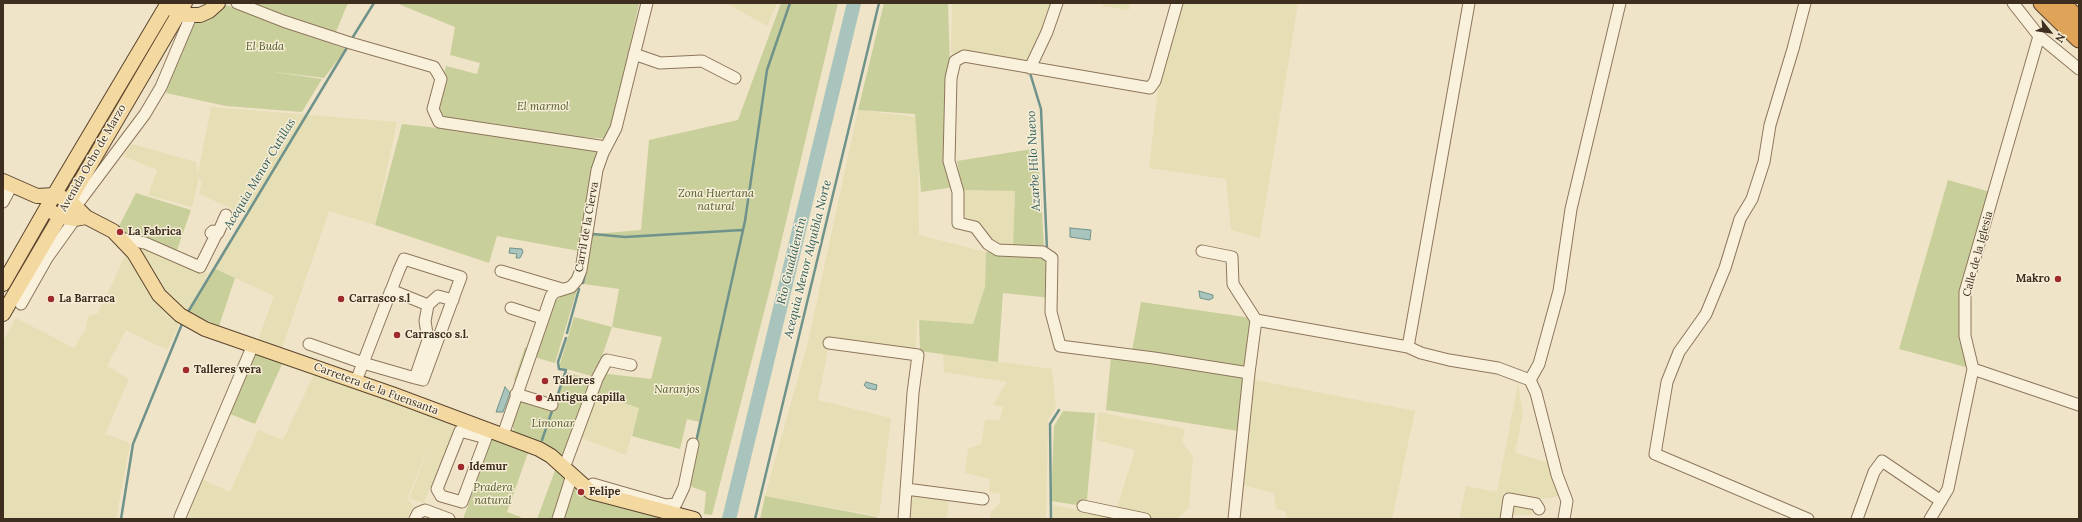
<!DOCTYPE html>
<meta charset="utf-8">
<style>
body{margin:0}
#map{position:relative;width:2082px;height:522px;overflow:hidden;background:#f0e4c8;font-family:Lora,serif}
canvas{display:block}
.frame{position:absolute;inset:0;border:4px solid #3d2e20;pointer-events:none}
.north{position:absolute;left:2030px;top:12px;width:40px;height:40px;-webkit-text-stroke:3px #f7eed8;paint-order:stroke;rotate:120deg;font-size:11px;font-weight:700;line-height:16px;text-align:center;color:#3d2e20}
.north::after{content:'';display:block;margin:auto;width:14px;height:18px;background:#3d2e20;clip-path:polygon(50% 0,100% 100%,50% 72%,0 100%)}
</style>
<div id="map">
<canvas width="2082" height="522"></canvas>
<div class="frame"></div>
<div class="north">N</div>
</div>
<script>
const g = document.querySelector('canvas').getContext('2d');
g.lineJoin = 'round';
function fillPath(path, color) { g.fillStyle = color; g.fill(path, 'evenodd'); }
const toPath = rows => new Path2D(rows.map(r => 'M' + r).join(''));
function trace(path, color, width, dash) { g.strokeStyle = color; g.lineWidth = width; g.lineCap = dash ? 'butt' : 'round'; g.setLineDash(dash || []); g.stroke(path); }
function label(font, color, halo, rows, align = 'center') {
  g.font = font + ' Lora,serif'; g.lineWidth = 3; g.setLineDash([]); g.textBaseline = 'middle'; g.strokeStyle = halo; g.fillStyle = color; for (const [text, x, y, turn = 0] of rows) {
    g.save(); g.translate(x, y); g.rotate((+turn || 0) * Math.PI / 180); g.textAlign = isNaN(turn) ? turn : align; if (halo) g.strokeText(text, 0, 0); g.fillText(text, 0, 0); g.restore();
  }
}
fillPath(toPath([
 [726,3,777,3,767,26],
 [952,3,1054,3,1030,68,951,53],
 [1103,3,1130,3,1129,10,1102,6],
 [1179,3,1298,3,1260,238,1231,230,1226,179,1149,168,1158,90],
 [211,107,397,122,375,225,329,211,282,348,258,340,274,296,214,268,246,215,199,194,202,181,198,177,198,183,192,207,148,195,157,170,123,156,132,144,196,162,198,174],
 [858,110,918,117,919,235,986,252,985,287,973,324,917,320,916,351,829,344,818,400,891,418,879,516,765,496,808,342],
 [962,190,1015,191,1013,247,1003,247,963,220],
 [136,244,146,246,208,274,188,311,172,301,148,266],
 [127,252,183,317,167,350,126,330,107,366,129,379,105,434,130,443,116,519,3,519,3,341,16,318,74,348,86,328,88,317,98,313],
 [943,354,1052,369,1056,407,1048,420,1046,519,990,519,991,512,1000,503,1000,494,989,492,990,479,965,473,968,449,981,444,985,420,1000,420,1003,407,993,405,1007,382,944,372],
 [314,374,456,423,424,503,409,498,433,438,407,498,413,506,407,519,187,519,202,479,230,492,258,430,283,440],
 [1255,380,1415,411,1392,519,1287,519,1285,511,1276,509,1274,493,1242,485],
 [1518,384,1523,414,1515,453,1555,465,1565,495,1537,500,1532,515,1512,515,1510,519,1459,519,1466,486,1497,492],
 [597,394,639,408,626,455,579,437],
 [1098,412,1185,429,1182,443,1193,456,1189,508,1177,519,1053,519,1053,505,1114,517,1135,450,1096,440],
 [910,491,949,499,947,519,907,519]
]), '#e6deb5');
fillPath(toPath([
 [248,3,348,3,335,34],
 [396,3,639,4,610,139,580,137,490,123,439,122,435,105,446,66,477,74,480,63,450,55,455,27],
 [781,3,838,3,770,289,712,515,704,514,706,492,692,487,688,477,699,422,687,419,680,449,646,440,632,436,639,408,597,394,600,373,651,379,662,337,612,327,595,377,559,367,574,317,612,327,619,289,584,284,593,234,641,230,649,140,738,120],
 [884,3,948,3,954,187,921,192,915,114,858,110],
 [226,5,248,12,283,27,346,49,324,78,267,71,322,79,302,112,226,106,166,93,188,23,217,14],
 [402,124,598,146,579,251,497,236,489,263,375,225],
 [1038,148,1044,247,1013,247,1015,191,962,190,957,161],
 [1948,180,1994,193,1965,292,1973,369,1899,349],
 [136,193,191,210,176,253,126,236,118,228],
 [998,250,1052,258,1052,298,1003,293,998,362,920,351,919,320,973,324,985,287,986,252],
 [214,268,235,278,219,326,188,312],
 [574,290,577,290,555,363,534,357,552,302],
 [1141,302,1252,318,1245,367,1132,351],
 [525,347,528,348,517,381,514,380],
 [251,349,283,362,255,424,230,414],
 [1111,356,1245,376,1238,431,1106,410],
 [565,372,594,380,566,459,538,441,514,432,512,423,524,390,555,401],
 [1063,411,1095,413,1087,499,1083,506,1051,501,1054,426],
 [493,437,529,450,507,512,521,517,520,519,463,519],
 [556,468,567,477,554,519,537,519],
 [574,485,673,519,559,519],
 [765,496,877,517,877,519,760,519]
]), '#c9cf9b');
const water = toPath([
 [1070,228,1091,230,1090,240,1070,237,1070,228],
 [510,248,522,249,523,252,520,258,516,258,517,254,509,253,510,248],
 [1199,291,1213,295,1213,298,1209,300,1200,298,1199,291],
 [866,382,877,385,876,390,867,388,864,385,866,382],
 [505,387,510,393,503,412,496,412,505,387]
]);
fillPath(water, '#a9c4bc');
trace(water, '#6f938a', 1);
trace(toPath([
 [351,40,374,3],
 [1030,73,1041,109,1047,250],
 [590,239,593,234,625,237,742,230],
 [583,283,585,274],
 [188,312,348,46],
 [567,333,579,289],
 [555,403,566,370,559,369,558,362,566,338],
 [542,440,553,408],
 [696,442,745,221,767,70,790,3],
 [121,519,133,444,182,324],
 [755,519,879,3],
 [1051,519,1050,424,1059,410]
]), '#6f938a', 2.5);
trace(toPath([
 [729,519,854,3]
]), '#a9c4bc', 14);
const minor = toPath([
 [237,3,283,21,347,42,434,67,441,79,433,109,439,122,606,147],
 [1177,3,1155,81,1150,88,964,56,955,61,951,78,949,161,958,192,958,223,975,227,988,244,998,250,1043,252,1052,258,1051,312,1060,346,1154,358,1249,373,1256,320,1408,347,1469,3],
 [1805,3,1793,49,1770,125,1764,162,1752,199,1740,219,1725,268,1706,314,1679,352,1667,382,1655,454,1808,519],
 [2013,3,2039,36,2079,69],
 [634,54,660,63,702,61,735,78],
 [1030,68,1047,32,1057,3],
 [3,202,12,185],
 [76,206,145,114,161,87,191,16],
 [120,238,145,243,200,267,216,235,211,233,213,231,218,233,226,215],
 [1202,251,1232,257,1233,284,1256,320],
 [501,271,562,289],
 [21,304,47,258,75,219],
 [428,305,438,296,453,300],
 [511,308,542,318],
 [829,343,918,355,913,393,904,519],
 [309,344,363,363,391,290,428,305,425,321,428,340,415,378,363,363,399,270,404,259,461,277,423,380,415,378],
 [1408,347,1421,353,1449,360,1498,368,1530,380,1536,393,1557,475,1567,501,1564,519],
 [1973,369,2079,405],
 [1530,380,1539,364,1559,291,1571,209,1620,3],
 [356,381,363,363],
 [516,394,552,405],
 [503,435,551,296,555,292,571,287,577,280,581,270,597,170,603,153,616,128,647,3],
 [486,438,460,431,437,489,441,496,462,502,489,430],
 [564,468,597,379,607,360,631,365],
 [586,488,593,484,666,505,676,504,684,487,693,444],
 [906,489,983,499],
 [1083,506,1145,519],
 [180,517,253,345],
 [415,519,418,513,425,510,449,519],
 [558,519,572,475],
 [1234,519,1249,373],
 [1506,519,1509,499,1536,504,1539,509],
 [1857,519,1874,472,1882,461,1941,501],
 [1930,519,1948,489,1973,369,1965,336,1965,292,2039,36]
]);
const major = toPath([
 [172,9,184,15,200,15,209,11,218,3],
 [3,181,37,196,54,195,69,200,86,217,113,231,134,253,159,295,180,315,205,329,392,394,539,449,551,456,591,492,694,519],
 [52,212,59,216,75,219,86,217],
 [3,284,54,195,168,3],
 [3,314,185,3]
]);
const highway = toPath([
 [2042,3,2079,39],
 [2061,3,2079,20]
]);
trace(minor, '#8d765c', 13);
trace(major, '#5b4430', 16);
trace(highway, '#5b4430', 19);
trace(minor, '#faf1dc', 11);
trace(major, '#f3d9a0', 14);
trace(highway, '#e0a458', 17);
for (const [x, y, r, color] of [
 [120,232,4,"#9e2a2b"],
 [2058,279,4,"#9e2a2b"],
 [51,299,4,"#9e2a2b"],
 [341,299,4,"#9e2a2b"],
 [397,335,4,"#9e2a2b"],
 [186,370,4,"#9e2a2b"],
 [545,381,4,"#9e2a2b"],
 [539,398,4,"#9e2a2b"],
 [461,467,4,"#9e2a2b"],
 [581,492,4,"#9e2a2b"]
]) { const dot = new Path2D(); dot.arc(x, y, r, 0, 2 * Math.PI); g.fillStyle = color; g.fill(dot); trace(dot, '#f7eed8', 1.5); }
label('italic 11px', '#4d5a26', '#f7eed8', [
 ["El Buda",265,47],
 ["El marmol",543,107],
 ["Zona Huertana",716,194],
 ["natural",716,207],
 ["Naranjos",677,390],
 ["Limonar",553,424],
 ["Pradera",493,488],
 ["natural",493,501]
]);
label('11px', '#3d2e20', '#f7eed8', [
 ["Avenida Ocho de Marzo",93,158,-60],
 ["Carril de la Cierva",587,227,-80],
 ["Calle de la Iglesia",1978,254,-75],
 ["Carretera de la Fuensanta",376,389,20]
]);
label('bold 11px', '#3d2e20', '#f7eed8', [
 ["La Fabrica",128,232],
 ["Makro",2050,279,"right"],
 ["La Barraca",59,299],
 ["Carrasco s.l",349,299],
 ["Carrasco s.l.",405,335],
 ["Talleres vera",194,370],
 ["Talleres",553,381],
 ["Antigua capilla",547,398],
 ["Idemur",469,467],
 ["Felipe",589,492]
], 'left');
label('italic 12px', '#2f5d5a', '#f7eed8', [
 ["Azarbe Hilo Nuevo",1034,161,-93],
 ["Acequia Menor Cutillas",260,174,-59],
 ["Acequia Menor Alquibla Norte",808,259,-76],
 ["Río Guadalentín",792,261,-76]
]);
</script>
